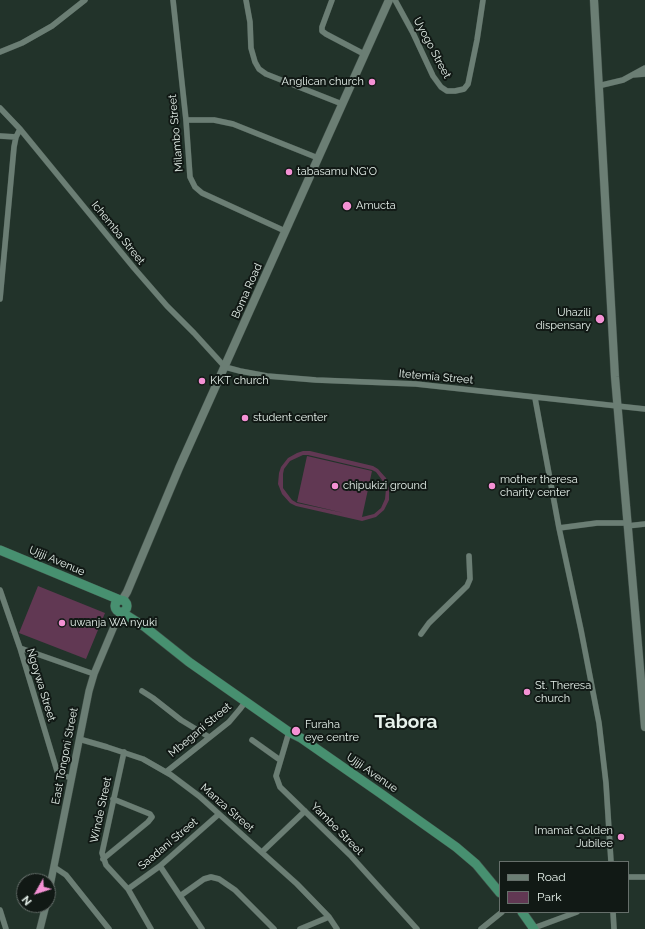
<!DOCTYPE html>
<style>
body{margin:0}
#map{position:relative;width:645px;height:929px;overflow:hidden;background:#22332a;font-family:Raleway,sans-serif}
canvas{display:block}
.legend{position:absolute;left:499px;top:861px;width:130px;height:52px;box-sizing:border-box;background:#111915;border:1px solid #666f6b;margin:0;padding:5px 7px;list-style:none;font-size:12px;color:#e6f1eb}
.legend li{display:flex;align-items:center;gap:8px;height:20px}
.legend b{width:20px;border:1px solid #666f6b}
.north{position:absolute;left:16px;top:873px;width:40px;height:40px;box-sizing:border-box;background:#111915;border:1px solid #666f6b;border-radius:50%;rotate:231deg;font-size:11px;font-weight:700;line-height:16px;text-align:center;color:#e6f1eb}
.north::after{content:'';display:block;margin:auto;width:14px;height:18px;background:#f491d4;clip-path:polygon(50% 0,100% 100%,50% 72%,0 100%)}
</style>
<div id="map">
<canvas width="645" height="929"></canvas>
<ul class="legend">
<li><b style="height:5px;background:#6b7e74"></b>Road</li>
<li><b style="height:11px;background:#613853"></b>Park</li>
</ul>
<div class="north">N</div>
</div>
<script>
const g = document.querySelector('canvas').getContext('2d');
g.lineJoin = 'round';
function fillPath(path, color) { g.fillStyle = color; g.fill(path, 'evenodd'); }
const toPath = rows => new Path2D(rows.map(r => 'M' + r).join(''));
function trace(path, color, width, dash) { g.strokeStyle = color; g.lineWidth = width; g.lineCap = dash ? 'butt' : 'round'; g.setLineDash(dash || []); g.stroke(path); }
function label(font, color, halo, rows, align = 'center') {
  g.font = font + ' Raleway,sans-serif'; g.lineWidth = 4; g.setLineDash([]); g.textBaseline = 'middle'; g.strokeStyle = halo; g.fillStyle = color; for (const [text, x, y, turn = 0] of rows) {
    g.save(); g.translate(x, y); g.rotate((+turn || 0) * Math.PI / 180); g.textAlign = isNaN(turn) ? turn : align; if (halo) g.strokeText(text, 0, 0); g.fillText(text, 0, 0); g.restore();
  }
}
fillPath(toPath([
 [303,451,310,451,373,466,378,469,386,478,389,488,389,500,384,510,376,517,362,521,296,506,290,503,282,494,278,484,279,473,281,467,288,458,297,453],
 [303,455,308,455,372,470,376,472,382,480,386,489,385,499,381,508,374,514,362,517,372,471,307,456,297,502,344,513,297,503,292,500,283,488,283,474,284,469,290,461],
 [38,586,105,613,86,659,19,633]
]), '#613853');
const minor = toPath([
 [173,0,186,120,190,177,195,187,202,193,285,231],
 [246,0,250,22,251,48,255,62,259,69,266,74,342,104],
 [332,0,322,27,322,31,326,34,364,54],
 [395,0,413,33,433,76,441,87,447,91,455,91,464,89,468,84,477,40,483,0],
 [0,52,22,43,52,26,85,0],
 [632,75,645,74],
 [598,86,623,80,645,68],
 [0,108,20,129,134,268,167,306,194,333,225,367,240,371,267,376,316,380,416,384,645,409],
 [186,120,214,120,233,124,318,158],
 [0,136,16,137],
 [0,299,14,147,16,137,20,129],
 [535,398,559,528,581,630,599,723,606,783,611,862],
 [627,526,645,524],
 [559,528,597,523,627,523],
 [0,590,20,648,57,771,59,774,71,778],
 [421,634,429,623,467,586,470,579,469,556],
 [20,648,94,674],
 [142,691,153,698,181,720,209,737],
 [289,732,276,776,280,787,350,855,417,929],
 [79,739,107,747,143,759,171,775,199,796,297,884,329,917,337,929],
 [252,740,280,760],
 [124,752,102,853,106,865,128,889,151,929],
 [166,772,229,722,240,709,246,701],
 [262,852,305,811],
 [103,859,148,822,152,817,150,814,113,799],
 [160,866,202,929],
 [54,867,66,875,109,929],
 [628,877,645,877],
 [128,889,160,866,219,814],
 [180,896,204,879,211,877,219,879,235,890,274,929],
 [0,910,6,929],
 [613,912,614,929],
 [300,929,329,917],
 [481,929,502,912],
 [531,929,577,912]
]);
const tertiary = toPath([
 [48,896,89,691,94,674,115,624,122,613],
 [40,929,46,905]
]);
const secondary = toPath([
 [594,0,615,377,645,727],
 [122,600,127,592,179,468,389,0]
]);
const trunk = toPath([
 [0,550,120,600],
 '115 606a6 6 0 1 1 12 0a6 6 0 1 1-12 0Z',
 [123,613,145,627,189,662,289,732,301,738,380,793,456,847,476,864,500,893],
 [522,912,534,929]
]);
trace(minor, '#3f4e47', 6);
trace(tertiary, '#3f4e47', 8);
trace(secondary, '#3f4e47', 9);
trace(trunk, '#3f4e47', 10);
trace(minor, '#6b7e74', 5.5);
trace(tertiary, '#6b7e74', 7);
trace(secondary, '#6b7e74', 8);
trace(trunk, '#479070', 9);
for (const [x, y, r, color] of [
 [372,82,4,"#f491d4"],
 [289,172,4,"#f491d4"],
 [347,206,5,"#f491d4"],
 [600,319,5,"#f491d4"],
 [202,381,4,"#f491d4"],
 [245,418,4,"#f491d4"],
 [335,486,4,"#f491d4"],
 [492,486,4,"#f491d4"],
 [62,623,4,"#f491d4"],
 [527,692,4,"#f491d4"],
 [296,731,5,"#f491d4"],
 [621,837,4,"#f491d4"]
]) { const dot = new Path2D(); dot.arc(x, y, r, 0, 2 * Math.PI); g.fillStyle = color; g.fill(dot); trace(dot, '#111915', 1.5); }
label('11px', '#e6f1eb', '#111915', [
 ["Uyogo Street",432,48,62],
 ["Milambo Street",176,133,-95],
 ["Ichemba Street",118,233,51],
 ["Boma Road",247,291,-66],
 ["Itetemia Street",436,377,5],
 ["Ujiji Avenue",57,561,23],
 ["Ngoywa Street",41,685,73],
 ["Mbegani Street",200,730,-40],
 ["East Tongoni Street",65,756,-79],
 ["Ujiji Avenue",372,773,35],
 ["Manza Street",227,808,41],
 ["Winde Street",101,810,-78],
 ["Yambe Street",337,829,45],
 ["Saadani Street",168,844,-40]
]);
label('11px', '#e6f1eb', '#111915', [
 ["Anglican church",364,82,"right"],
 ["tabasamu NG'O",297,172],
 ["Amucta",356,206],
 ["Uhazili",591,313,"right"],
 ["dispensary",591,326,"right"],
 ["KKT church",210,381],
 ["student center",253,418],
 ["mother theresa",500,480],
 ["charity center",500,493],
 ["chipukizi ground",343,486],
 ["uwanja WA nyuki",70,623],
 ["St. Theresa",535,686],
 ["church",535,699],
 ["Furaha",305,725],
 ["eye centre",305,738],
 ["Imamat Golden",613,831,"right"],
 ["Jubilee",613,844,"right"]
], 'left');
label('bold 19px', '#e6f1eb', '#111915', [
 ["Tabora",406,722]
]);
</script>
